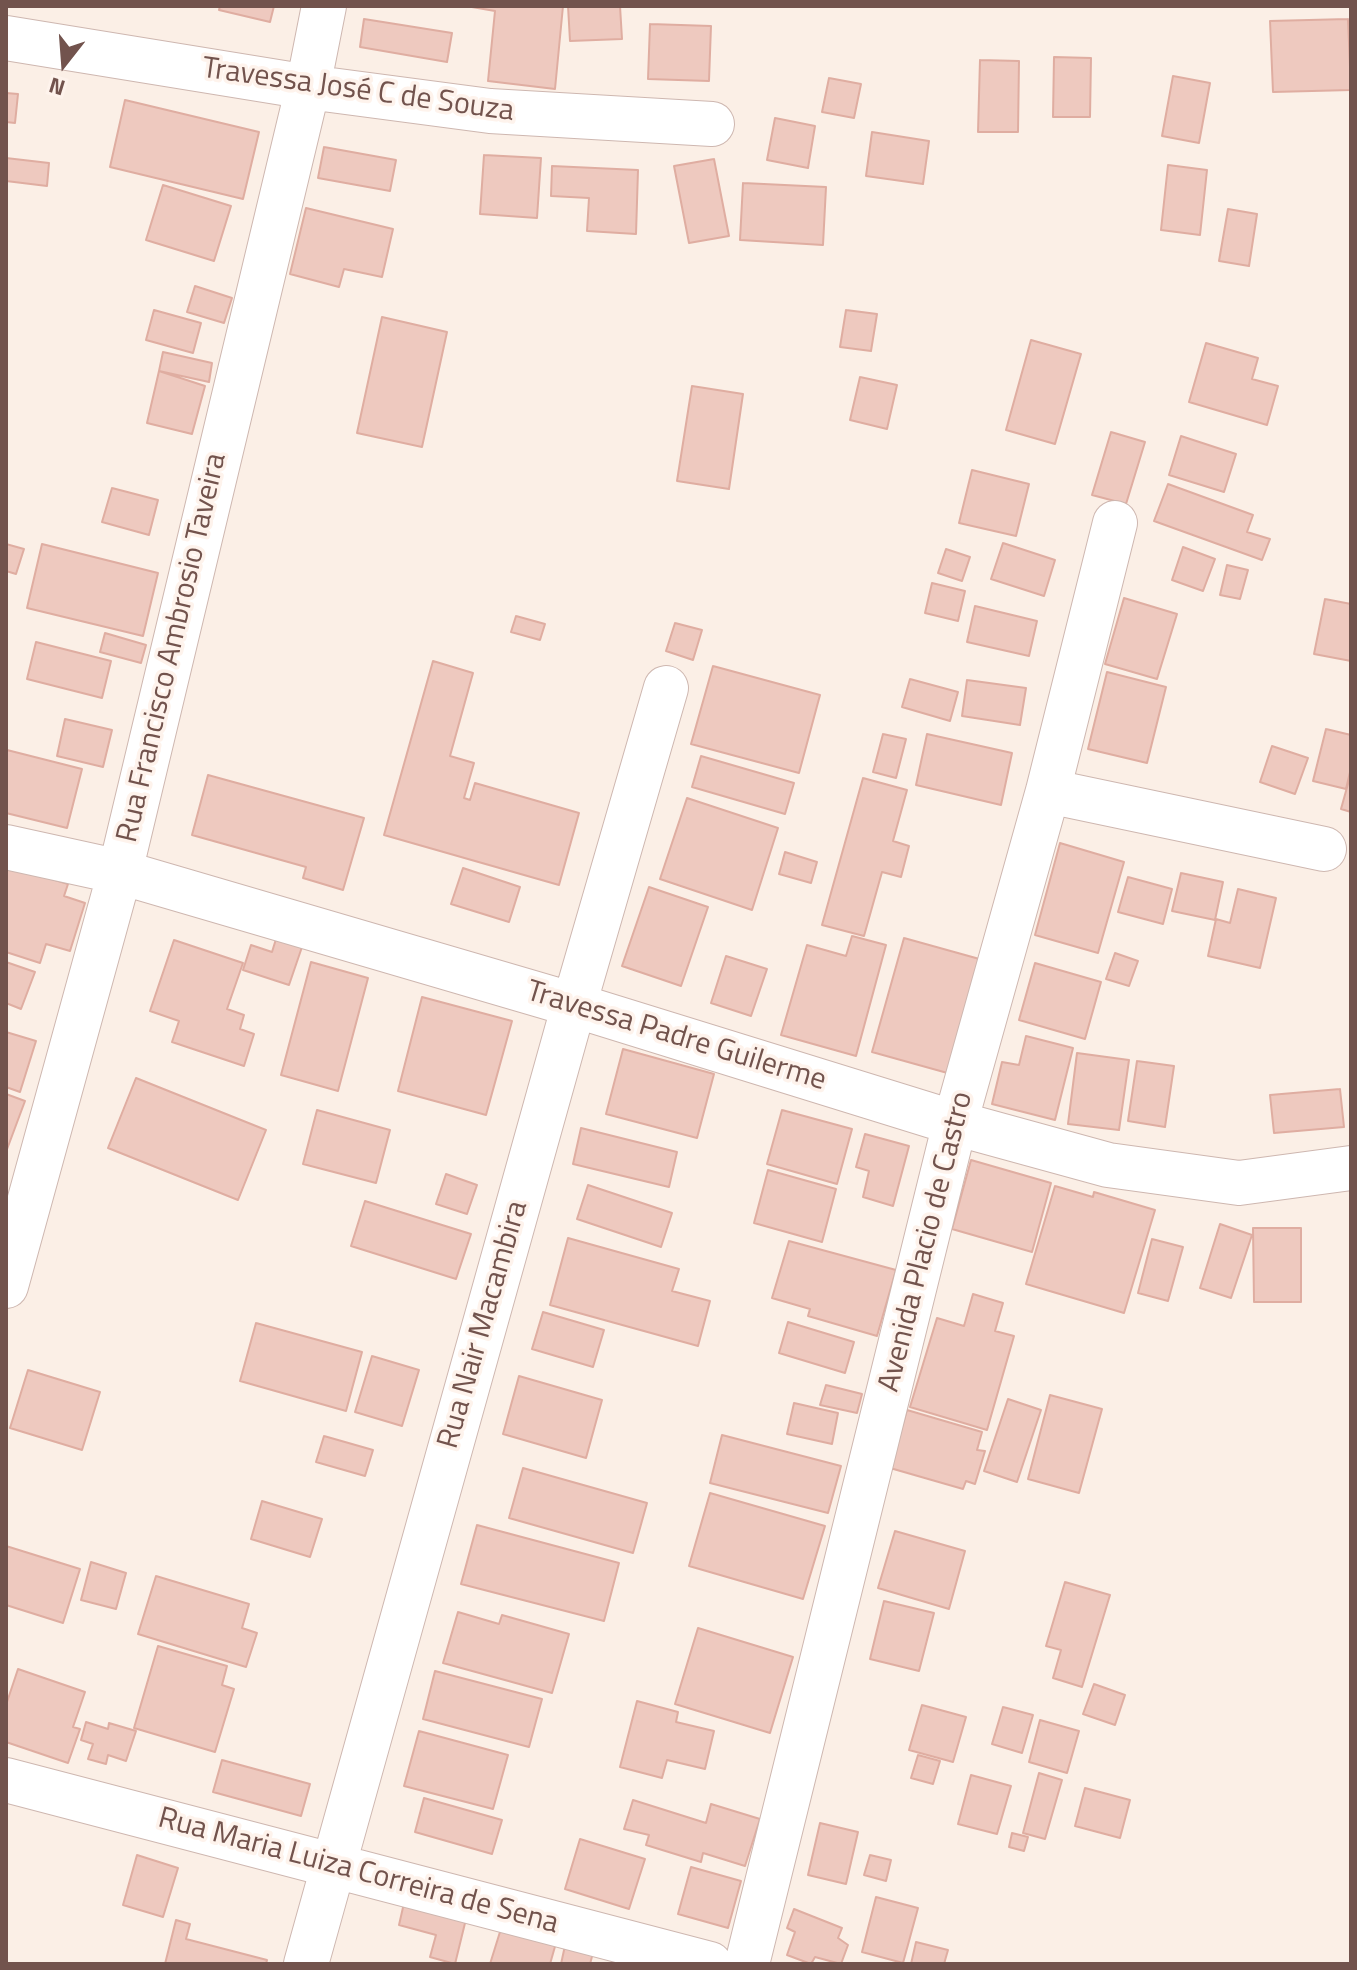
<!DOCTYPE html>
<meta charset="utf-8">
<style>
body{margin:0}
#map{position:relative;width:1357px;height:1970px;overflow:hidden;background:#fbefe6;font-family:"Titillium Web",sans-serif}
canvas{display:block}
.frame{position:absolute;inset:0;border:8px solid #72534d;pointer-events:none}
.north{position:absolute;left:24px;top:24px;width:80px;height:80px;-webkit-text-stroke:6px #fef3ec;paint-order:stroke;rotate:197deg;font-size:22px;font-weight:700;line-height:32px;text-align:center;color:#72534d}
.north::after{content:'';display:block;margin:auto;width:28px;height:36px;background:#72534d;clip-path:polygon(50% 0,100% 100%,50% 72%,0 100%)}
</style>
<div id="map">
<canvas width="1357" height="1970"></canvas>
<div class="frame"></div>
<div class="north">N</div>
</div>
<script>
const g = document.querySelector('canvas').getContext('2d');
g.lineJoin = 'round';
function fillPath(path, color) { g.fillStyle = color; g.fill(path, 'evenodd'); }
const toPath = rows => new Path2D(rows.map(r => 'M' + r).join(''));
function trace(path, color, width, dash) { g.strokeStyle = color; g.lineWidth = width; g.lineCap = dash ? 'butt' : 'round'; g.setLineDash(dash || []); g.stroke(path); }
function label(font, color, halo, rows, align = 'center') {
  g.font = font + ' "Titillium Web",sans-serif'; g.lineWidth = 7; g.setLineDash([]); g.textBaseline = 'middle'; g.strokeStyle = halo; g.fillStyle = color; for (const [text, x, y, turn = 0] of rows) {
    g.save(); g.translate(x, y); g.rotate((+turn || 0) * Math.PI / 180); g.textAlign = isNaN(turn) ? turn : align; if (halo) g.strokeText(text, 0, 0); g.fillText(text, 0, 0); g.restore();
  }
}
const building = toPath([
 [220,6,274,6,270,22,219,10,220,6],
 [466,6,563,6,555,89,488,81,495,11,466,6],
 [568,6,620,6,622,39,570,41,568,6],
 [364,19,452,33,447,62,360,47,364,19],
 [1348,19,1351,90,1273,92,1270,21,1348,19],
 [650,24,711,26,709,81,648,79,650,24],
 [1054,57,1091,58,1090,117,1053,117,1054,57],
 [980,60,1019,61,1018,132,978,132,980,60],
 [1173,76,1210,83,1199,143,1162,136,1173,76],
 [829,78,861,84,854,118,822,112,829,78],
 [6,93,18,94,15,123,6,122,6,93],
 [125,100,259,132,243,199,110,167,125,100],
 [775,118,815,126,808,168,767,160,775,118],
 [872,132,929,141,923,184,866,176,872,132],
 [324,147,396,160,390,191,318,178,324,147],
 [484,155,541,158,537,218,480,214,484,155],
 [6,158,49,163,47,186,6,181,6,158],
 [714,159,729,236,689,243,674,166,714,159],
 [1168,165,1207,170,1200,235,1161,230,1168,165],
 [552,166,638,170,636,234,587,231,589,198,551,196,552,166],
 [743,183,826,187,823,245,740,240,743,183],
 [163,185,231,206,214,261,146,240,163,185],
 [306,208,393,229,382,277,344,269,339,287,290,274,306,208],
 [1228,209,1257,214,1249,266,1219,261,1228,209],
 [195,286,232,298,224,323,187,312,195,286],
 [154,310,201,323,193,353,146,340,154,310],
 [846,310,877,314,871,351,840,347,846,310],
 [382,317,447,332,422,447,357,433,382,317],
 [1031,340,1081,354,1055,444,1006,430,1031,340],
 [1206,343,1258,358,1252,379,1278,386,1267,425,1189,402,1206,343],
 [163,352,212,363,209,382,159,371,163,352],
 [159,371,205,386,192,434,147,423,159,371],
 [860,377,897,385,887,429,850,420,860,377],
 [692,386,743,394,729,489,677,481,692,386],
 [1111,432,1145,442,1126,504,1092,495,1111,432],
 [1181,436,1236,454,1224,492,1169,475,1181,436],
 [972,470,1029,484,1016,536,959,523,972,470],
 [1168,484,1253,515,1247,532,1270,539,1262,560,1154,521,1168,484],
 [112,488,158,500,149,535,102,522,112,488],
 [1003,543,1055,560,1044,596,991,579,1003,543],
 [6,544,24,549,16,574,6,571,6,544],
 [42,544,158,573,143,636,27,608,42,544],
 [1183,547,1215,559,1203,591,1172,580,1183,547],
 [946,549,970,557,962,581,938,573,946,549],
 [1227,565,1248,570,1240,599,1220,595,1227,565],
 [932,583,965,591,958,621,925,613,932,583],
 [1124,598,1177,614,1157,679,1105,664,1124,598],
 [1325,599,1351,604,1351,661,1314,654,1325,599],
 [975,606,1037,621,1029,656,967,642,975,606],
 [516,616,545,624,540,640,511,632,516,616],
 [675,623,702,630,693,660,666,651,675,623],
 [105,633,146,645,141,663,100,652,105,633],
 [36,642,111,661,102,698,27,679,36,642],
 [433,661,473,673,450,756,474,763,464,798,470,800,475,783,579,813,559,885,384,835,433,661],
 [713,666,820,695,799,773,691,744,713,666],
 [1107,672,1166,687,1147,763,1088,749,1107,672],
 [910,679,958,692,950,721,902,707,910,679],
 [967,680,1026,688,1020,725,962,716,967,680],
 [65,719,112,730,103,767,57,756,65,719],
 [1326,729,1351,735,1351,768,1346,789,1313,781,1326,729],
 [883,734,906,739,896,778,873,772,883,734],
 [927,734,1012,753,1001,805,916,785,927,734],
 [1272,746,1308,758,1295,794,1260,782,1272,746],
 [7,750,82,769,67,828,6,813,7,750],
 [701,756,794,783,785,814,692,787,701,756],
 [1351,773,1351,812,1341,809,1351,773],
 [208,775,364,818,343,890,303,878,306,867,192,835,208,775],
 [863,778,907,790,893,841,909,846,901,877,882,872,864,936,822,925,863,778],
 [687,798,778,828,752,910,660,879,687,798],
 [1060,843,1124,862,1098,953,1035,935,1060,843],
 [785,852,817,862,811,883,779,874,785,852],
 [6,865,68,884,64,896,85,903,70,951,46,944,40,963,6,952,6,865],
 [463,868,520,887,509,922,451,904,463,868],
 [1181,873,1223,882,1215,920,1172,911,1181,873],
 [1128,877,1172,889,1163,924,1118,912,1128,877],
 [649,887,708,907,681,986,622,966,649,887],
 [1238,889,1276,898,1260,968,1208,956,1216,919,1230,923,1238,889],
 [852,936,886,945,856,1056,781,1035,807,945,846,956,852,936],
 [904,938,983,960,951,1074,872,1052,904,938],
 [276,939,302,947,289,985,243,970,251,945,272,952,276,939],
 [174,940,243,963,227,1009,244,1015,240,1029,254,1034,244,1066,172,1042,179,1021,150,1011,174,940],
 [1115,953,1138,961,1129,986,1106,979,1115,953],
 [726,956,767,969,751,1016,711,1003,726,956],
 [6,962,35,972,21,1009,6,1003,6,962],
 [311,962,368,978,338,1091,281,1075,311,962],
 [1035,963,1101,982,1085,1039,1019,1020,1035,963],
 [422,997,512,1021,486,1115,398,1091,422,997],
 [6,1032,36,1041,20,1092,6,1087,6,1032],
 [1026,1036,1073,1048,1055,1120,992,1104,1002,1062,1019,1065,1026,1036],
 [623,1049,714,1074,697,1138,606,1114,623,1049],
 [1077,1053,1129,1060,1119,1130,1068,1124,1077,1053],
 [1137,1061,1174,1066,1165,1127,1128,1121,1137,1061],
 [136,1078,266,1130,238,1200,108,1148,136,1078],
 [1340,1089,1344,1127,1274,1133,1270,1095,1340,1089],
 [6,1094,25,1101,6,1152,6,1094],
 [317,1110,390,1130,376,1183,303,1164,317,1110],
 [782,1110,852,1129,837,1184,767,1164,782,1110],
 [581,1128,677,1152,669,1187,573,1164,581,1128],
 [865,1134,909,1146,893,1206,863,1197,869,1171,856,1167,865,1134],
 [971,1160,1051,1183,1032,1252,952,1229,971,1160],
 [768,1170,836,1189,822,1242,754,1223,768,1170],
 [446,1174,477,1185,467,1214,436,1204,446,1174],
 [588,1185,672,1213,661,1247,577,1219,588,1185],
 [1055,1186,1093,1197,1094,1192,1155,1210,1124,1313,1026,1284,1055,1186],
 [365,1201,471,1234,456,1279,351,1246,365,1201],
 [1220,1224,1252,1235,1231,1298,1200,1288,1220,1224],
 [1253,1228,1301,1228,1301,1302,1254,1302,1253,1228],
 [568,1238,679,1269,672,1291,710,1301,698,1346,550,1305,568,1238],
 [1152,1239,1183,1247,1168,1301,1138,1293,1152,1239],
 [789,1241,896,1270,877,1336,808,1316,810,1309,772,1298,789,1241],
 [973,1294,1003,1303,995,1331,1014,1336,987,1430,910,1407,937,1318,964,1326,973,1294],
 [543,1312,604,1330,593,1367,532,1349,543,1312],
 [788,1322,854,1342,845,1373,779,1353,788,1322],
 [256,1323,362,1352,346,1411,240,1381,256,1323],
 [372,1356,419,1370,402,1426,355,1412,372,1356],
 [28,1370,100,1392,82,1450,10,1428,28,1370],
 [519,1376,602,1400,586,1458,503,1434,519,1376],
 [826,1385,862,1394,857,1413,820,1405,826,1385],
 [1050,1395,1102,1409,1079,1493,1028,1479,1050,1395],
 [1008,1399,1041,1410,1017,1482,984,1471,1008,1399],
 [794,1403,838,1413,832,1444,787,1434,794,1403],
 [907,1410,982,1432,977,1450,985,1451,975,1484,966,1481,963,1489,890,1468,907,1410],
 [722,1435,841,1466,828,1513,710,1483,722,1435],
 [324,1436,373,1450,365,1476,316,1462,324,1436],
 [523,1468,647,1503,633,1553,509,1518,523,1468],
 [710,1493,825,1526,803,1599,689,1566,710,1493],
 [262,1501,322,1519,310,1557,251,1539,262,1501],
 [477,1525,619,1563,604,1621,461,1584,477,1525],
 [895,1531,965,1551,949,1609,878,1588,895,1531],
 [6,1546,80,1569,63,1623,6,1605,6,1546],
 [91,1562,126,1573,116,1609,81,1600,91,1562],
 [156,1576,249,1604,242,1628,257,1633,246,1667,138,1634,156,1576],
 [1065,1582,1110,1595,1082,1687,1053,1678,1061,1650,1046,1646,1065,1582],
 [884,1601,934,1613,919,1671,870,1659,884,1601],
 [458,1612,499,1624,502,1615,569,1634,552,1693,443,1663,458,1612],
 [698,1628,793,1657,770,1733,675,1704,698,1628],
 [158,1646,227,1666,222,1685,234,1689,215,1752,134,1728,158,1646],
 [18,1669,85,1692,73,1727,80,1729,68,1763,6,1742,6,1705,18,1669],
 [435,1671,542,1699,529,1747,423,1719,435,1671],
 [1094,1684,1125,1695,1115,1725,1083,1714,1094,1684],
 [637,1701,678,1712,676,1722,714,1731,705,1769,667,1760,662,1778,620,1767,637,1701],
 [922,1705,966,1717,953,1762,909,1750,922,1705],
 [1003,1707,1033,1715,1022,1753,992,1744,1003,1707],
 [1040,1720,1079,1731,1067,1773,1029,1762,1040,1720],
 [86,1722,108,1729,109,1723,136,1731,126,1761,108,1755,106,1764,88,1759,93,1744,81,1740,86,1722],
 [419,1731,508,1755,493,1809,404,1786,419,1731],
 [918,1755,940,1761,933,1784,911,1778,918,1755],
 [222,1760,310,1784,301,1816,213,1792,222,1760],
 [1039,1773,1062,1780,1045,1839,1023,1833,1039,1773],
 [971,1775,1011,1786,997,1834,958,1824,971,1775],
 [1085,1788,1130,1800,1120,1838,1075,1826,1085,1788],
 [424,1798,502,1820,492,1854,415,1832,424,1798],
 [633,1800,706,1823,711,1804,760,1819,745,1866,703,1853,701,1862,646,1845,649,1835,624,1829,633,1800],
 [820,1823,858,1832,846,1884,808,1875,820,1823],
 [1012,1833,1028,1837,1024,1851,1009,1847,1012,1833],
 [580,1839,645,1859,629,1909,565,1889,580,1839],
 [137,1855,178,1868,163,1917,123,1905,137,1855],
 [870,1855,891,1860,886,1881,864,1875,870,1855],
 [691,1867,741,1881,728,1928,678,1914,691,1867],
 [876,1897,918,1908,903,1963,862,1952,876,1897],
 [404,1903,466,1919,455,1964,430,1957,436,1935,399,1925,404,1903],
 [794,1909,842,1928,838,1938,848,1945,841,1964,815,1957,811,1964,787,1955,795,1932,787,1928,794,1909],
 [504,1919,558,1936,550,1964,490,1964,504,1919],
 [176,1920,190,1924,186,1939,267,1960,266,1964,165,1964,176,1920],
 [566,1941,594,1949,590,1964,561,1964,566,1941],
 [916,1942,948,1950,944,1964,911,1964,916,1942]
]);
fillPath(building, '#eec9bf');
trace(building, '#dfada1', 2);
const minor = toPath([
 [6,38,308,87,490,111,712,124],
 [1048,791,1324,849],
 [6,847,120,872,574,1005,955,1123,1108,1165,1239,1183,1351,1168],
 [6,1286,120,872,308,87,324,6],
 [6,1780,710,1964],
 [306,1964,574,1005,666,688],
 [747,1964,955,1123,1048,791,1115,523]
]);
trace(minor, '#ceb7b0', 46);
trace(minor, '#fff', 44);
label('30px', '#72534d', '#fef3ec', [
 ["Travessa José C de Souza",358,91,8],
 ["Rua Francisco Ambrosio Taveira",173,648,-77],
 ["Travessa Padre Guilerme",676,1037,17],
 ["Avenida Placio de Castro",927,1242,-76],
 ["Rua Nair Macambira",484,1325,-74],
 ["Rua Maria Luiza Correira de Sena",358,1872,15]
]);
</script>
